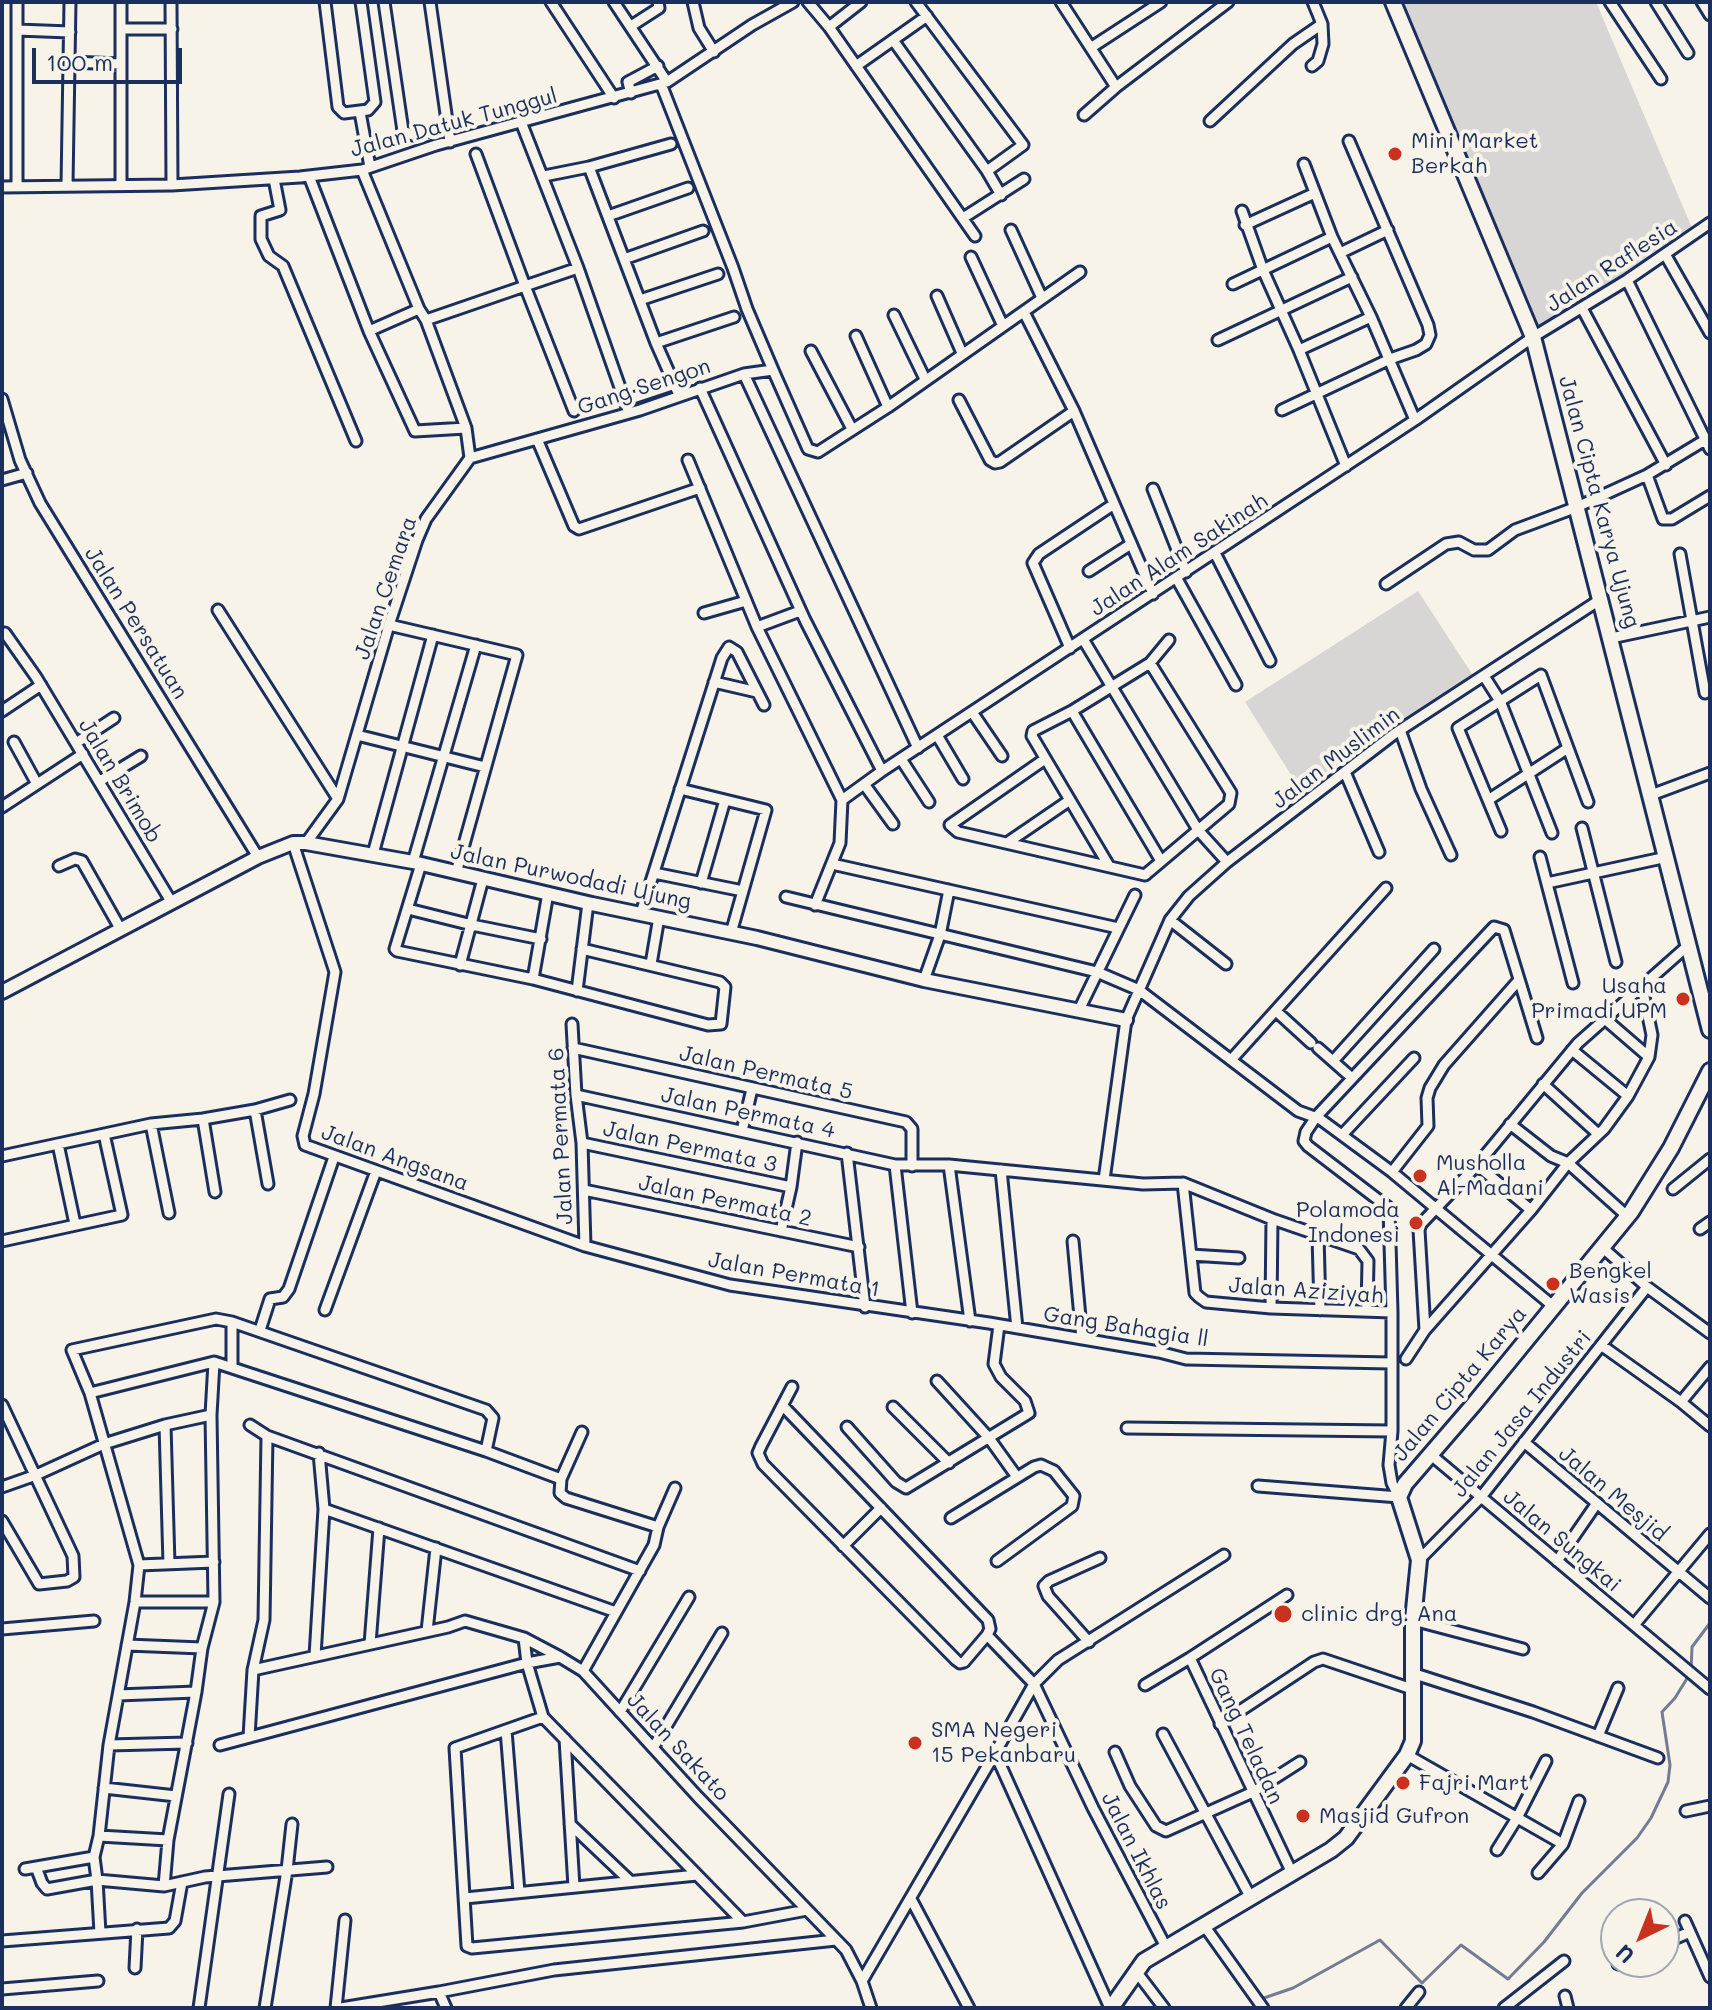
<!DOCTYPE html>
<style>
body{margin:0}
#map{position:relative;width:1712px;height:2010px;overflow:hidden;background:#f7f3e8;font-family:Mali,sans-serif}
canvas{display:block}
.frame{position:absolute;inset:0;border:4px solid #1b2f5e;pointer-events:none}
.north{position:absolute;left:1600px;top:1898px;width:80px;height:80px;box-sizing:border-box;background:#f7f3e8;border:2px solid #9fa5b1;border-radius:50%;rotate:223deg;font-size:22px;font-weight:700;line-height:32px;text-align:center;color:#1b2f5e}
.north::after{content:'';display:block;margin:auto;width:28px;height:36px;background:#c8321e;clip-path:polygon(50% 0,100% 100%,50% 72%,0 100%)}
.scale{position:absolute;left:32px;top:48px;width:150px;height:36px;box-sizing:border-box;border:4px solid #1b2f5e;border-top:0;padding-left:10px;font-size:24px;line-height:28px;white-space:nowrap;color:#1b2f5e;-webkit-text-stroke:6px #f7f3e8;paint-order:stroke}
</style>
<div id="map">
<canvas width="1712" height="2010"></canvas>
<div class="frame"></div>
<div class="north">U</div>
<div class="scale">100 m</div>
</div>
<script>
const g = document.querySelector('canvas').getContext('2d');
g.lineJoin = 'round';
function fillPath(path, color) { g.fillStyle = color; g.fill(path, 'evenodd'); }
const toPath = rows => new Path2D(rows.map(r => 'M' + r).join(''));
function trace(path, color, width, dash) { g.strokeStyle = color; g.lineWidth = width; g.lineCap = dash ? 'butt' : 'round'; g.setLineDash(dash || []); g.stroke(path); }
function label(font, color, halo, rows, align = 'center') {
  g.font = font + ' Mali,sans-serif'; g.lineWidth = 8; g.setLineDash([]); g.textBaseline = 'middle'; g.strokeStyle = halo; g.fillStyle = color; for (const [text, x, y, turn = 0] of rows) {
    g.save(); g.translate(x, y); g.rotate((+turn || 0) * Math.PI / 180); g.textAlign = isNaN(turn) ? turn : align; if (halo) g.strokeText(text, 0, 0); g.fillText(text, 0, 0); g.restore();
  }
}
fillPath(toPath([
 [1394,2,1596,2,1692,228,1531,336],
 [1418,591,1474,677,1300,789,1245,702]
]), '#d7d6d4');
trace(toPath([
 [1261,1999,1293,1988,1380,1940,1422,1983,1461,1945,1508,1979,1544,1942,1582,1893,1637,1838,1651,1818,1668,1782,1670,1765,1662,1712,1675,1698,1691,1672,1692,1647,1710,1623]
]), '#727c95', 3);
const minor = toPath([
 [17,2,17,187],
 [171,2,172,185],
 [325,2,338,107,344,113,368,110,375,102,361,2],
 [384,2,403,131,413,135,449,126],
 [430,2,450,142],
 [551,2,614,98],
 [614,2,667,82],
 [693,2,699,28,714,52],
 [808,2,829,27],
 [861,2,829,27,975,236],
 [916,2,1023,145,987,171],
 [1061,2,1116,87],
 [1610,2,1661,79],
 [1656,2,1688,53],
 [1702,2,1710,15],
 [631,26,659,8,658,2],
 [122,29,172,29],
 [17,30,70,32],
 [893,40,987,171,1001,195],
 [1092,47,1161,2],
 [69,62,121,64],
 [856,66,927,16],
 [1312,66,1318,61,1323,44,1322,24],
 [661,84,733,268,747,309,773,370],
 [631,93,628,82,658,66],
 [360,112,370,167],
 [1084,115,1116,87,1228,2],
 [1210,121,1293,44,1322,24,1313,2],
 [521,122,578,268,629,413],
 [1304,164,1332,237,1371,317,1415,420],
 [589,167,656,343,679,395],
 [309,176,369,331,415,431,466,428],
 [544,176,589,167,671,144],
 [274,179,280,210,261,216,261,239,269,256,283,266,356,441],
 [67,185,70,2],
 [121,185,121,2],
 [2,187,172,185,300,177,362,170,436,145,667,82,752,25,793,2],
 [1242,211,1263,270,1299,350,1346,466],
 [608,216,688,188],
 [963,218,1024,179],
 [1245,225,1315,193],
 [1011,230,1042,298],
 [1340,253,1388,230],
 [1665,254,1710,333],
 [971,257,1003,326],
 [624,259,703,231],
 [1627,280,1710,449],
 [1233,284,1332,237],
 [937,296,962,353],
 [640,300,718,274],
 [1582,308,1666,465],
 [1024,312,1074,411,1153,594],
 [894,315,925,379],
 [426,320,525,286,476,154],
 [369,331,419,309],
 [856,336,888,407],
 [1218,340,1352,277],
 [656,343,734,317],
 [1299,350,1371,317],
 [811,351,852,429],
 [744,374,918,748],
 [700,388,805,620,882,771],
 [2,399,20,460,40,503,258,857],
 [959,400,990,460,995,463,1000,462,1074,411],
 [624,401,675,384],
 [1282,410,1390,359,1416,350,1426,344,1430,335,1428,325,1349,141],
 [574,411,525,286,578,268],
 [537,439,574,526,579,529,700,488],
 [470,458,640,410,744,374,773,370,808,449,818,452,888,407,1080,272],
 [688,460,757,627,842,800,840,843,815,905],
 [1647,475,1663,519,1672,519,1710,496],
 [2,480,27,473],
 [1153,489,1186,572],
 [1215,553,1270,661],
 [1680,554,1705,693],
 [1089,571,1131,544],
 [1177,579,1236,685],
 [1386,584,1446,544,1459,542,1474,550,1488,550,1515,530,1577,507,1647,475,1705,440],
 [218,610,338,799],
 [704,613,746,601],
 [389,625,517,655,456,873],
 [757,627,800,611],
 [2,635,5,633,36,677,172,903],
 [1611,638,1710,617],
 [1083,639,1198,830,1227,862],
 [1070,648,1033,563,1039,554,1114,504],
 [1484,676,1500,701,1552,833],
 [714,682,757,692],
 [2,711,41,685],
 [1072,711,1161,861],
 [972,712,1002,756],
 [1400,730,1421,789,1451,855],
 [357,735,485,767],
 [937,735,963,779],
 [14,742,37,784],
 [76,743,114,718],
 [901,759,929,802],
 [1045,759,950,825,958,832,1145,875,1229,804,1231,793,1150,663],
 [1345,772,1379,852],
 [100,781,141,756],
 [864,784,893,824],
 [680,789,766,810,731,933],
 [1651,795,1710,773],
 [842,800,882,771,1415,420,1533,337,1627,280,1710,223],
 [1488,800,1568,748],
 [2,807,83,754],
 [1582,828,1616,962],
 [1501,831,1458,728,1541,675,1588,802],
 [293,843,335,972,314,1094,303,1136,305,1145,585,1246,730,1285,989,1323,1159,1352,1186,1359,1391,1363],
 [306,843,338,799,389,625,417,540,426,519,470,458,466,428,426,320,419,309,362,170],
 [1007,843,1070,800],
 [373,854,433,635],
 [1540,857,1573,983],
 [413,862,476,645],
 [421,864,395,949,397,951,533,979,708,1025,721,1024,725,987,720,982,582,949],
 [832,864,1118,928],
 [59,866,75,859,82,861,121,930],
 [1109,866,1032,736,1033,731,1072,711,1150,663,1169,640],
 [654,873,743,891],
 [701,883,725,800],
 [1547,883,1667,857],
 [786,897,1097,972,1139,990,1298,1111,1320,1119,1392,1172,1553,1306],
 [408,909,472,925,541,939],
 [641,913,722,658,729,647,737,652,764,705],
 [1170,920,1226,964],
 [651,964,659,917],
 [460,965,483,879],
 [533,979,548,893],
 [924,980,940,935,949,890],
 [577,991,588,903],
 [1079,1010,1135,895],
 [1276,1011,1311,1043],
 [1605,1019,1649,1057],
 [572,1024,576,1095,582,1143,585,1246],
 [573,1048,906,1122,912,1129,912,1166],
 [1318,1048,1352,1078],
 [1572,1050,1628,1096],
 [1231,1060,1386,888],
 [1333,1061,1434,949],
 [1543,1084,1597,1133],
 [576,1095,895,1165,949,1165,1143,1184,1183,1183,1272,1219,1359,1249,1368,1261,1367,1311],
 [255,1110,290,1100],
 [203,1119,215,1192],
 [151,1124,169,1213],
 [1510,1124,1551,1156,1568,1163,1627,1216],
 [742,1131,752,1089],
 [1342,1135,1414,1058],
 [582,1143,791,1187],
 [58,1144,75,1224],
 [847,1153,865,1307],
 [2,1156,151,1124,203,1119,255,1110,268,1184],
 [895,1165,912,1313],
 [949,1165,970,1321],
 [1477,1165,1531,1210],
 [1001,1170,1017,1328],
 [1392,1172,1428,1126,1427,1098,1430,1088,1444,1065,1519,980],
 [1104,1180,1126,1020,1170,920,1189,896,1227,862,1394,734,1601,599],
 [1183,1183,1195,1293,1199,1297,1206,1302,1271,1308,1392,1312,1392,1431,1389,1465,1392,1483,1399,1497,1258,1486],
 [1673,1189,1710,1159],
 [584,1190,859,1247],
 [1700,1229,1710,1222],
 [781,1231,791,1187,797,1142],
 [1318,1235,1320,1310],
 [2,1241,122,1215,104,1134],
 [1073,1241,1082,1339],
 [1603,1248,1647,1287,1710,1333],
 [1191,1255,1239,1258],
 [1271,1308,1272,1219],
 [325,1310,376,1171],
 [1392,1312,1389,1208,1308,1146,1304,1141,1306,1132,1316,1117,1494,927,1504,930,1537,1038],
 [232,1322,232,1367],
 [260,1330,270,1299,283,1297,289,1289,334,1157],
 [1425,1330,1531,1210,1568,1163,1604,1129,1628,1096,1649,1057,1652,1035,1642,987],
 [1601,1345,1681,1402,1710,1426],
 [1406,1359,1425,1330,1419,1230,1421,1224,1477,1165,1578,1043,1684,949],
 [937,1381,989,1438,1017,1477],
 [792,1387,761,1446,758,1453,763,1464,956,1660,960,1663,964,1662,987,1635],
 [90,1393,214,1362,486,1451,561,1479,560,1493,566,1498,658,1527],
 [1681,1402,1710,1367],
 [2,1405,73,1556,74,1577,67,1581,39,1584,2,1521],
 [783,1406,988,1620,990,1629,987,1635,1034,1684,1093,1808,1166,1947],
 [893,1407,949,1463],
 [165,1425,169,1564],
 [250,1425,267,1436,640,1571],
 [847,1427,896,1482,906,1488,1029,1413,1025,1401,1001,1377,994,1364,999,1325],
 [1127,1428,1392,1431],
 [1524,1442,1710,1598],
 [1430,1454,1710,1689],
 [561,1479,582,1432],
 [2,1487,36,1475,104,1444,165,1425,211,1415],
 [675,1488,658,1527,654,1545,583,1671,698,1797,846,1950,862,1981,871,2008],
 [324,1509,616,1612],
 [951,1518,1034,1467,1041,1465,1054,1471,1074,1496,1072,1506,997,1561],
 [843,1546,881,1508],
 [1419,1560,1481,1497,1647,1287],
 [1557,1561,1597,1503],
 [139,1565,214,1562],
 [1287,1595,1190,1658,1292,1873],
 [135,1602,214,1602,202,1648,196,1692,168,1840,164,1886],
 [214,1602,211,1415,214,1362],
 [1413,1620,1523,1649],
 [1634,1625,1710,1534],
 [2,1629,94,1621],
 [427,1631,436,1548],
 [524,1638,527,1663,543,1717,743,1922],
 [1089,1642,1048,1596,1044,1586,1049,1581,1100,1558],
 [370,1644,379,1528],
 [127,1645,202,1648],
 [315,1656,324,1509,319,1453],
 [253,1670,448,1627,465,1621,524,1638,560,1657],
 [1412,1673,1533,1712,1658,1758],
 [1145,1685,1190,1658],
 [118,1695,196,1692],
 [620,1712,689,1597],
 [543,1717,455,1748,467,1946,472,1948,743,1922,807,1910],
 [1220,1724,1314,1662,1323,1659,1412,1689],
 [506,1730,519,1892],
 [1163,1734,1251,1898],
 [1598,1736,1618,1688],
 [249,1737,253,1670,264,1620,267,1436],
 [565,1739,574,1887],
 [109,1745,187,1743],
 [220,1745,527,1663,560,1657,583,1671],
 [653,1748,722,1633],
 [1115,1752,1130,1786,1156,1826,1166,1831,1253,1792,1300,1762],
 [1407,1755,1563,1844],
 [104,1788,176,1796],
 [1686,1811,1710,1806],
 [570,1824,630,1881],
 [99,1836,168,1840],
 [1497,1850,1517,1818,1546,1761],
 [36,1867,42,1883,47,1889,97,1880,100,1933],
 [327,1867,205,1877,164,1886,97,1880,94,1857,99,1836,109,1745,135,1602,139,1565,90,1393,72,1350,216,1319,232,1322,486,1410,493,1418,486,1451],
 [25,1869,94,1857],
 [1538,1873,1563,1844,1579,1801],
 [465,1898,697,1875],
 [911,1899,969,2008],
 [1685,1921,1710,1977],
 [1203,1924,1263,2008],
 [2,1941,169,1928,175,1921,182,1882],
 [1664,1943,1690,1932],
 [1618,1964,1621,1962],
 [135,1968,137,1929],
 [1135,1970,1164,2008],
 [862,1981,995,1753],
 [2,1989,98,1981],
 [439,1992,554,1970,836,1940],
 [1565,1996,1568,2008],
 [199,2008,229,1794],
 [265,2008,287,1870,292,1824],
 [336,2008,345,1920],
 [341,2008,439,1992,446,2008],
 [1110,2008,995,1753,1034,1684,1058,1660,1224,1555],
 [1406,2008,1419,1992],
 [1504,2008,1564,1961]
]);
const tertiary = toPath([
 [2,992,258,857,293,843,306,843,413,862,592,904,757,938,924,980,1126,1020]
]);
const primary = toPath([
 [1393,2,1533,337,1710,1030],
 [1111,2008,1144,1961,1331,1850,1346,1838,1407,1755,1413,1741,1413,1620,1419,1560,1399,1497,1405,1484,1474,1404,1631,1212,1671,1148,1710,1071]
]);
trace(minor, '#1b2f5e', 15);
trace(tertiary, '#1b2f5e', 18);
trace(primary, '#1b2f5e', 20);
trace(minor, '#f7f3e8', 9);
trace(tertiary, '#f7f3e8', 12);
trace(primary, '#f7f3e8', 14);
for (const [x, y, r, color] of [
 [1395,154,8,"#c8321e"],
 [1683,999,8,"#c8321e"],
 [1420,1176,8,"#c8321e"],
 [1416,1223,8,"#c8321e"],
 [1553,1284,8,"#c8321e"],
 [1283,1614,10,"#c8321e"],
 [915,1743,8,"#c8321e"],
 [1403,1783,8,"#c8321e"],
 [1303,1816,8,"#c8321e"]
]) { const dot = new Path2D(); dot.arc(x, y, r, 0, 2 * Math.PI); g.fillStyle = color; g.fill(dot); trace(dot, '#f7f3e8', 3); }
label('22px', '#1b2f5e', '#f7f3e8', [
 ["Jalan Datuk Tunggul",454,123,-15],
 ["Jalan Raflesia",1612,266,-33],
 ["Gang Sengon",644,387,-18],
 ["Jalan Cipta Karya Ujung",1599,502,75],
 ["Jalan Alam Sakinah",1179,555,-33],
 ["Jalan Cemara",386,588,-71],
 ["Jalan Persatuan",136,623,58],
 ["Jalan Muslimin",1336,758,-37],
 ["Jalan Brimob",120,781,59],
 ["Jalan Purwodadi Ujung",571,877,12],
 ["Jalan Permata 5",766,1073,13],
 ["Jalan Permata 4",748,1113,12],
 ["Jalan Permata 6",561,1136,-93],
 ["Jalan Permata 3",690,1147,12],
 ["Jalan Angsana",395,1158,20],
 ["Jalan Permata 2",725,1201,12],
 ["Jalan Permata 1",794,1275,10],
 ["Jalan Aziziyah",1306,1291,4],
 ["Gang Bahagia ll",1126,1327,9],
 ["Jalan Cipta Karya",1460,1384,-50],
 ["Jalan Jasa Industri",1522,1414,-51],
 ["Jalan Mesjid",1613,1494,40],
 ["Jalan Sungkai",1562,1541,40],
 ["Gang Teladan",1246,1736,65],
 ["Jalan Sakato",678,1747,47],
 ["Jalan Ikhlas",1136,1851,63]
]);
label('22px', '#1b2f5e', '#f7f3e8', [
 ["Mini Market",1411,141],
 ["Berkah",1411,166],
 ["Usaha",1667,986,"right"],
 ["Primadi UPM",1667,1011,"right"],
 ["Musholla",1436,1163],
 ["Al-Madani",1436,1188],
 ["Polamoda",1400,1210,"right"],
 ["Indonesi",1400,1235,"right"],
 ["Bengkel",1569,1271],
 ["Wasis",1569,1296],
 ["clinic drg. Ana",1301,1614],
 ["SMA Negeri",931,1730],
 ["15 Pekanbaru",931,1755],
 ["Fajri Mart",1419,1783],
 ["Masjid Gufron",1319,1816]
], 'left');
</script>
